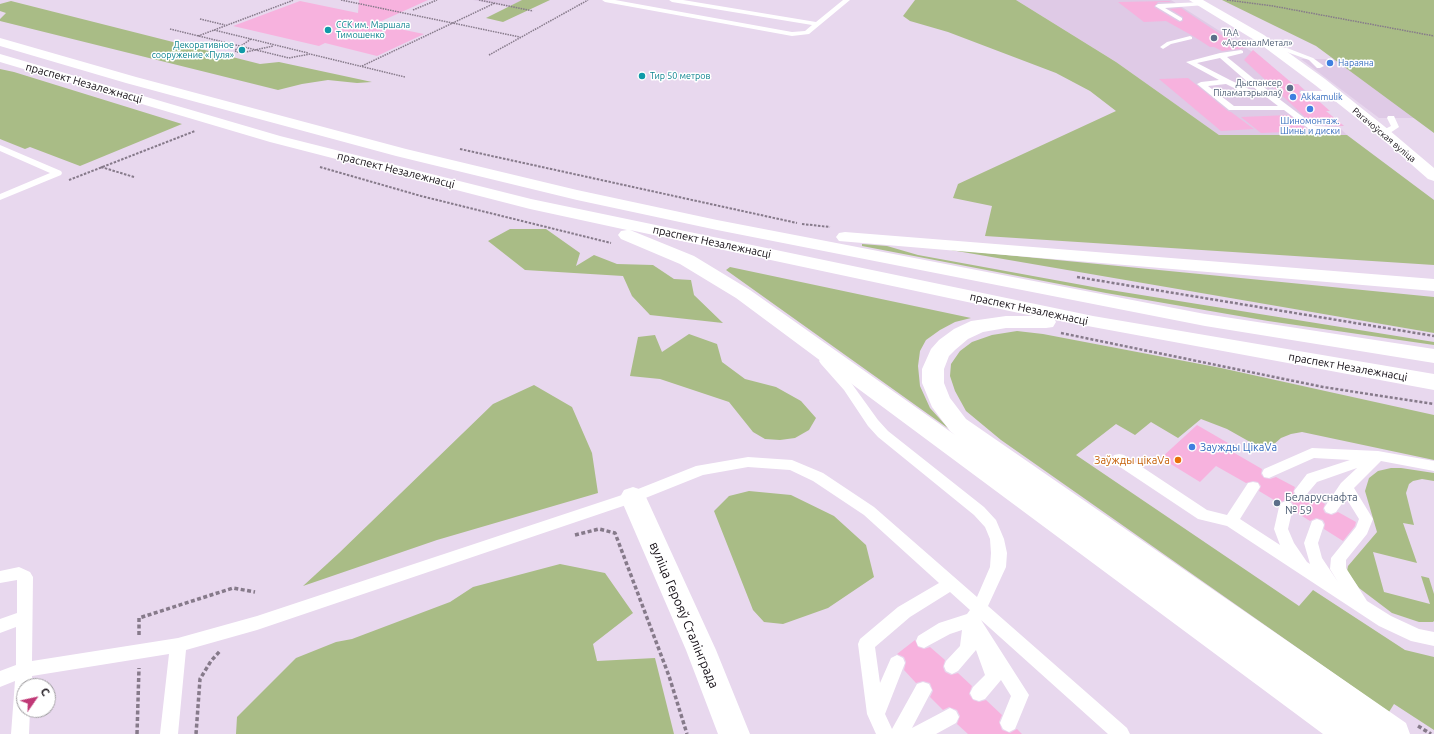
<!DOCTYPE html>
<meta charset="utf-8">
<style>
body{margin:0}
#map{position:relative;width:1434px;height:734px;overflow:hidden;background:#e8d8ee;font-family:Ubuntu,sans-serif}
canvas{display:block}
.north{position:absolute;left:16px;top:678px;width:40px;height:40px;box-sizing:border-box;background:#fff;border:1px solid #a09ea1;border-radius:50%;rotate:56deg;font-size:11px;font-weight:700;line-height:16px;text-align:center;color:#120c13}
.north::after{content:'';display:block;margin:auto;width:14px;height:18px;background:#c03876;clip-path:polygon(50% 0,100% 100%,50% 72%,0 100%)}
</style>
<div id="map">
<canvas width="1434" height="734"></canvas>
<div class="north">С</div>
</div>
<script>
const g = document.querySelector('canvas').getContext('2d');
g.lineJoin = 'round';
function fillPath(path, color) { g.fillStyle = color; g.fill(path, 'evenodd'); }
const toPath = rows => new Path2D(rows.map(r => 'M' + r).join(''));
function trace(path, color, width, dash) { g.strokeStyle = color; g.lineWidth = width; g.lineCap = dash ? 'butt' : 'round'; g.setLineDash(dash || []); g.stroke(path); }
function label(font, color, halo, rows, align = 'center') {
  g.font = font + ' Ubuntu,sans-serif'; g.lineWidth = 3; g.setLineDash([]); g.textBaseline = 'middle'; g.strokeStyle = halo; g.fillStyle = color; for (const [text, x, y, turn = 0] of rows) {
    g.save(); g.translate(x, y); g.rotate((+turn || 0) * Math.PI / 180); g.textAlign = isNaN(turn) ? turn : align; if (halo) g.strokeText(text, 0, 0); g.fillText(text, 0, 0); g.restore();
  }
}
fillPath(toPath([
 [473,0,523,0,509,7],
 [1016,0,1171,0,1262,58,1293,84,1298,84,1306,91,1302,92,1344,126,1338,126,1347,135,1219,135,1116,62],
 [1301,59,1337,59,1419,118,1379,118]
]), '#dfcae6');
fillPath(toPath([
 [522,0,550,0,503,22,486,18],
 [915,0,1016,0,1116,62,1219,135,1347,135,1434,200,1434,265,985,236,992,206,953,198,958,184,1116,111,1090,91,1056,73,948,32,910,21,903,16],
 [1222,0,1434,0,1434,133,1316,46],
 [11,1,260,64,279,62,372,82,357,83,328,80,302,84,278,90,0,21,0,19,6,13,0,11,0,4],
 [0,69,14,72,182,124,80,166,30,147,25,149,0,139],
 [510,229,546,229,580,253,576,266,594,255,617,264,653,265,674,279,691,280,694,295,723,323,650,315,632,296,623,276,525,270,488,241],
 [862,244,887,246,918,255,1104,289,1434,342,1434,345,1268,321,1106,293,862,246],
 [945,249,1434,297,1434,333],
 [730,267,971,318,955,322,940,330,926,340,920,351,918,366,920,386,930,408,949,429,726,270],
 [1017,331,1043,334,1221,368,1434,415,1434,460,1302,432,1291,434,1281,438,1266,451,1227,429,1201,419,1178,438,1151,422,1135,435,1116,424,1076,455,1299,606,1313,590,1405,650,1434,657,1434,730,1394,704,1389,712,1001,440,966,411,955,391,950,376,951,364,960,351,972,342,992,335],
 [689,334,717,344,722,362,745,379,776,387,801,401,816,418,809,430,795,438,780,440,765,439,753,432,729,402,660,379,630,376,638,337,655,335,662,352],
 [534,385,572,407,592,453,598,493,437,540,303,586,339,553,493,404],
 [1391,468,1401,468,1434,473,1434,481,1422,479,1413,481,1409,484,1406,493,1414,525,1403,523,1417,563,1373,552,1384,592,1430,604,1421,576,1429,578,1434,594,1434,621,1433,622,1419,622,1392,613,1359,588,1347,571,1348,566,1377,532,1365,491,1369,478,1378,471],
 [749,491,791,495,834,516,866,545,874,577,828,608,783,624,764,622,753,610,714,511,729,496],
 [560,564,605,573,633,613,593,644,597,661,655,658,674,734,236,734,237,717,296,658,336,642,352,639,450,602,473,587]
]), '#a9bc86');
fillPath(toPath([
 [359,0,428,0,375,24,424,34,377,56,325,43,319,46,233,26,300,1,358,13],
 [1169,1,1171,2,1158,2,1154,7,1179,22,1183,21,1183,17,1170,9,1181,8,1223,36,1226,36,1246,48,1222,51,1214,47,1210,47,1193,36,1166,21,1144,22,1118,2],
 [1253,50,1293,84,1298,84,1304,90,1300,90,1299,94,1304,96,1313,96,1330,111,1326,111,1344,126,1316,125,1305,117,1244,60],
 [1188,78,1228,111,1231,112,1254,129,1221,131,1159,79],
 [1289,115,1309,131,1261,133,1241,117],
 [1197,425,1235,447,1231,451,1262,469,1261,474,1264,478,1270,479,1276,477,1295,487,1293,492,1296,496,1301,497,1308,495,1325,504,1323,509,1325,513,1332,515,1338,512,1356,522,1355,526,1343,541,1324,529,1325,524,1323,520,1316,518,1310,521,1294,511,1294,506,1292,502,1285,500,1279,503,1259,491,1261,486,1258,482,1253,481,1246,483,1216,466,1200,482,1161,458],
 [915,640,918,647,924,649,930,647,945,660,943,667,945,672,951,675,958,673,972,686,969,694,973,700,979,702,986,700,1002,715,999,722,1002,730,1010,733,1017,729,1022,734,968,734,957,724,960,716,957,710,949,707,943,710,930,697,933,691,930,683,923,681,916,683,904,670,906,662,904,657,897,654]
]), '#f7b2de');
trace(toPath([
 [341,0,520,37],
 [479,0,533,11],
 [1227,0,1273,6,1434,36],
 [413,10,437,0],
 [200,19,225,25],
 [170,29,289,58,310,54,405,77],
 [214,30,308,53],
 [198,36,294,0],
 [251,39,235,50,236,52,246,52,273,46],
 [489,55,588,0],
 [362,66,495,3]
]), '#867a8a', 1.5, [1.5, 1]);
trace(toPath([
 [460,149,797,223],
 [101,167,134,177],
 [320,167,421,196,611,243],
 [69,180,195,131],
 [802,224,830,227]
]), '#867a8a', 2, [2.5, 1.5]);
trace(toPath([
 [1077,277,1434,336],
 [1061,333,1323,387,1434,404]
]), '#867a8a', 2.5, [3, 2]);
trace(toPath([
 [575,535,599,529,615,533,669,676,687,734],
 [139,635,139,618,233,588,255,592],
 [1418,726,1431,734],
 [137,734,139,668],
 [196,734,200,679,211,661,220,651]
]), '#867a8a', 3.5, [4, 2.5]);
fillPath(toPath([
 [602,0,615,0,792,32,805,31,812,25,672,2,669,0,683,0,816,22,843,0,850,0,809,34,792,36,605,2,602,0],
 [1203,2,1205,3,1205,5,1165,8,1182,18,1182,20,1180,21,1155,6,1158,4,1203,2],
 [1190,36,1192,37,1192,39,1171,44,1163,49,1160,47,1167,42,1190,36],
 [1272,46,1287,48,1313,58,1324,66,1320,68,1317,68,1309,60,1284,51,1270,49,1269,48,1272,46],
 [1241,50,1243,51,1243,53,1227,57,1270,92,1315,126,1336,127,1339,127,1339,131,1322,131,1324,133,1323,135,1317,135,1284,110,1229,110,1197,84,1201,82,1219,80,1186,62,1220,53,1241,50],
 [1220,58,1258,91,1249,89,1230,80,1197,63,1220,58],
 [1226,84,1244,93,1265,96,1278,106,1234,106,1208,86,1226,84],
 [1301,91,1333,91,1337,93,1333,95,1304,95,1300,93,1301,91],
 [1388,116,1394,116,1399,127,1387,135,1381,135,1380,133,1381,131,1391,126,1387,118,1388,116],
 [0,145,61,171,62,173,61,175,0,200,0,194,50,173,0,151,0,145],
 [825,357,829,358,852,384,878,420,888,431,984,507,996,520,1004,539,1007,553,1006,567,988,606,1127,728,1130,734,1108,734,981,620,1029,695,1015,729,1009,732,1003,729,1000,723,1011,696,1001,680,985,699,979,701,973,699,970,693,973,687,985,675,976,650,958,671,952,674,946,671,944,666,946,661,960,646,962,630,950,634,924,648,918,646,916,641,918,636,939,623,967,614,970,610,950,592,910,617,875,647,880,683,891,658,897,655,903,658,905,663,885,714,892,729,917,684,923,682,929,684,932,690,912,728,950,708,956,711,959,717,956,723,936,734,909,734,910,731,909,734,876,734,867,714,858,644,860,639,898,607,939,583,864,515,813,481,790,470,748,467,703,475,638,501,257,630,186,650,178,734,160,734,169,654,32,676,32,686,24,686,24,710,30,710,29,734,11,734,15,681,0,687,0,671,16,665,16,627,0,633,0,619,17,613,17,580,0,583,0,571,19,567,30,572,33,577,32,661,178,638,257,616,628,493,696,466,748,457,792,460,823,473,874,507,977,597,990,567,991,553,990,539,985,527,974,515,878,437,868,426,844,390,821,364,819,361,821,358,825,357],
 [1312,448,1378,451,1434,461,1434,471,1381,461,1354,488,1373,519,1367,534,1346,560,1346,568,1367,601,1391,616,1419,629,1434,632,1434,646,1411,641,1379,626,1227,526,1198,519,1114,463,1112,459,1114,455,1119,454,1124,455,1207,510,1227,515,1248,483,1253,482,1258,483,1260,487,1240,519,1280,545,1274,529,1279,507,1281,503,1286,501,1291,503,1293,507,1288,529,1294,543,1307,562,1310,564,1304,543,1312,521,1317,519,1322,521,1324,525,1318,543,1322,558,1338,582,1330,569,1331,558,1356,527,1359,519,1346,498,1336,512,1331,514,1326,512,1324,508,1341,483,1357,468,1317,482,1306,495,1301,496,1296,495,1294,491,1307,474,1350,460,1314,458,1269,478,1264,477,1262,473,1264,469,1312,448]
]), '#fff');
fillPath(toPath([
 [633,487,642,490,646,497,716,650,750,734,718,734,686,650,620,497,624,490,633,487]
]), '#fff');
fillPath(toPath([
 [1189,0,1203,0,1264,35,1325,79,1389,130,1434,168,1434,181,1428,179,1379,136,1315,85,1256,41,1189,0]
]), '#fff');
fillPath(toPath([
 [0,38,136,77,406,149,577,190,717,220,1205,314,1434,349,1434,363,1205,326,717,230,577,200,396,156,126,83,0,46,0,38],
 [0,54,280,136,531,199,1093,316,1434,374,1434,390,1055,320,1056,322,1053,327,1046,328,1006,328,983,332,968,339,955,350,949,356,944,369,944,383,950,398,966,419,1406,723,1410,734,1323,734,736,298,680,264,621,239,618,235,621,231,627,230,530,209,270,142,0,62,0,54],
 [630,230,1033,316,1006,316,971,321,954,329,939,340,931,349,922,369,922,383,932,407,950,431,955,435,750,290,694,256,630,230],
 [845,232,1434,279,1434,291,839,241,836,237,839,233,845,232]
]), '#fff');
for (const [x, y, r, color] of [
 [328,30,4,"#0f9aa8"],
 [1214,38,4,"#5c6f8a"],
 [242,50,4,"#0f9aa8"],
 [1330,63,4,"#3f7fe0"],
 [642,76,4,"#0f9aa8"],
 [1290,88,4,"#5c6f8a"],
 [1293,97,4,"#3f7fe0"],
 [1310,109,4,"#3f7fe0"],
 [1192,447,4,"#3f7fe0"],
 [1178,460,4,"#e8710a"],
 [1277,503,4,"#5c6f8a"]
]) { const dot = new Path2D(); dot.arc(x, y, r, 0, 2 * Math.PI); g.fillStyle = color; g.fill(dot); trace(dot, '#fff', 1.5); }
label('9px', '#0d838f', '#fff', [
 ["ССК им. Маршала",336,25],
 ["Тимошенко",336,35],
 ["Декоративное",234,45,"right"],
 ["сооружение «Пуля»",234,55,"right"],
 ["Тир 50 метров",650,76]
], 'left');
label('9px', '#4e5e75', '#fff', [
 ["ТАА",1222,33],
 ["«АрсеналМетал»",1222,43],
 ["Дыспансер",1282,83,"right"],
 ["Піламатэрыялаў",1282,93,"right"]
], 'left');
label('9px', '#366cbe', '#fff', [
 ["Нараяна",1338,63],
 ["Akkamulik",1301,97],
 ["Шиномонтаж.",1310,121,"center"],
 ["Шины и диски",1310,131,"center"]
], 'left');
label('9px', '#120c13', '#fff', [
 ["Рагачоўская вуліца",1384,135,40]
]);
label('11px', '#120c13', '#fff', [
 ["праспект Незалежнасці",84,83,16],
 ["праспект Незалежнасці",396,170,14],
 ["праспект Незалежнасці",712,242,12],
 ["праспект Незалежнасці",1029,309,12],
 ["праспект Незалежнасці",1348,367,10]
]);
label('11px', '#366cbe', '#fff', [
 ["Заужды ЦікаVа",1200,447]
], 'left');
label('11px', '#c56008', '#fff', [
 ["Заўжды цікаVа",1170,460]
], 'right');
label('11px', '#4e5e75', '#fff', [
 ["Беларуснафта",1285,497],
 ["№ 59",1285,510]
], 'left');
label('13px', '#120c13', '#fff', [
 ["вуліца Герояў Сталінграда",684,615,67]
]);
</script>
